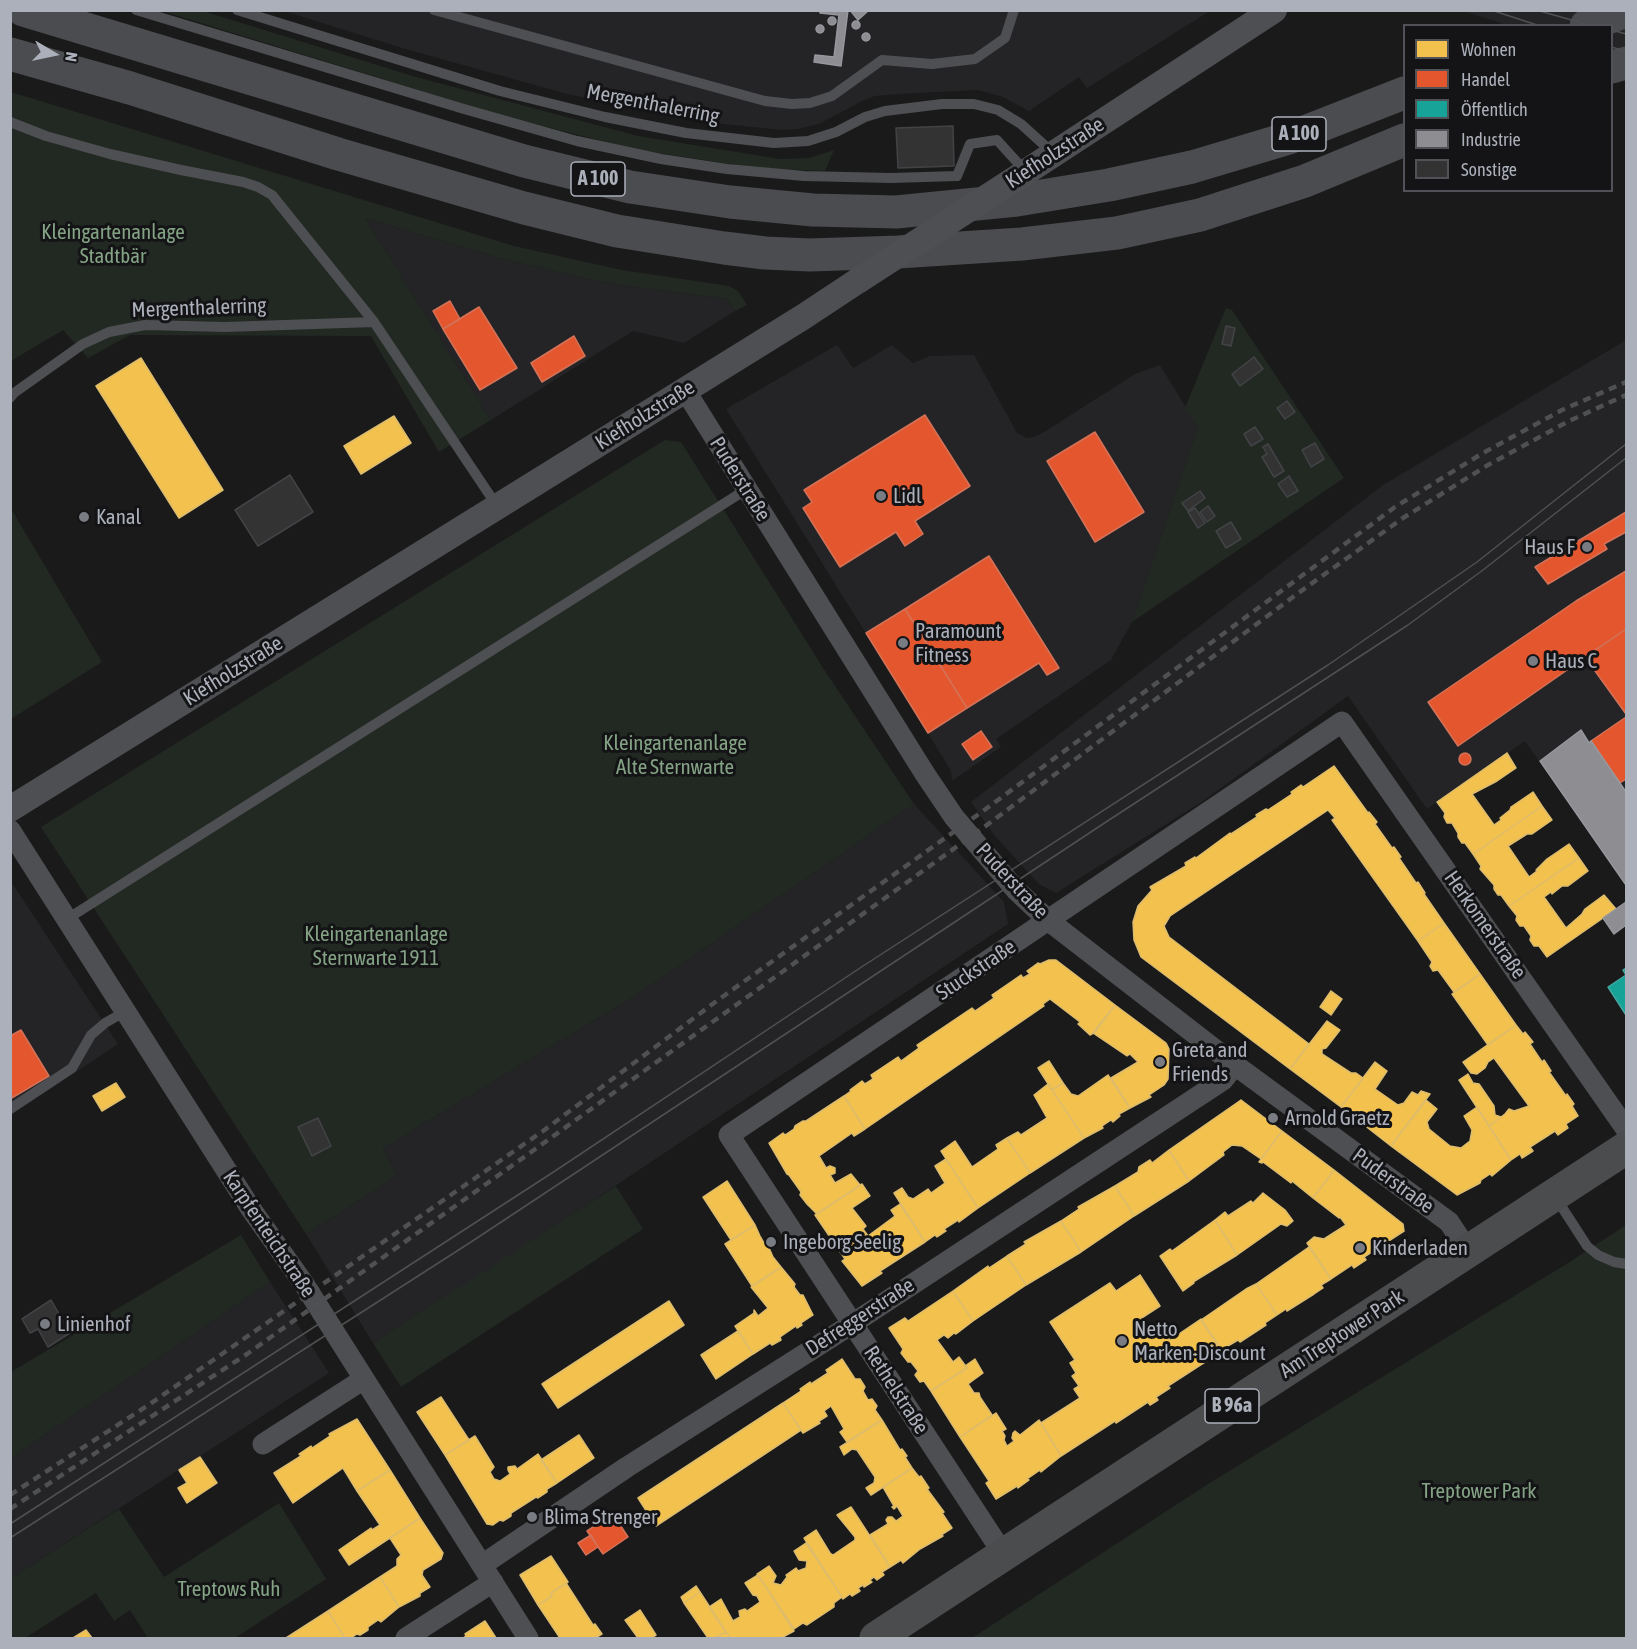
<!DOCTYPE html>
<meta charset="utf-8">
<style>
body{margin:0}
#map{position:relative;width:1637px;height:1649px;overflow:hidden;background:#1a1a1a;font-family:"Asap Condensed",sans-serif}
canvas{display:block}
.frame{position:absolute;inset:0;border:12px solid #acb0ba;pointer-events:none}
.legend{position:absolute;left:1403px;top:24px;width:210px;height:168px;box-sizing:border-box;background:#141416;border:2px solid #515258;margin:0;padding:8px 10px;list-style:none;font-size:18px;color:#acb0ba}
.legend li{display:flex;align-items:center;gap:12px;height:30px}
.legend b{width:30px;border:2px solid #515258}
.north{position:absolute;left:24px;top:24px;width:60px;height:60px;-webkit-text-stroke:4px #141416;paint-order:stroke;rotate:99deg;font-size:16px;font-weight:700;line-height:24px;text-align:center;color:#acb0ba}
.north::after{content:'';display:block;margin:auto;width:21px;height:27px;background:#acb0ba;clip-path:polygon(50% 0,100% 100%,50% 72%,0 100%)}
</style>
<div id="map">
<canvas width="1637" height="1649"></canvas>
<div class="frame"></div>
<ul class="legend">
<li><b style="height:16px;background:#f2c14e"></b>Wohnen</li>
<li><b style="height:16px;background:#e4572e"></b>Handel</li>
<li><b style="height:16px;background:#17a398"></b>Öffentlich</li>
<li><b style="height:16px;background:#8d8d92"></b>Industrie</li>
<li><b style="height:16px;background:#333334"></b>Sonstige</li>
</ul>
<div class="north">N</div>
</div>
<script>
const g = document.querySelector('canvas').getContext('2d');
g.lineJoin = 'round';
function fillPath(path, color) { g.fillStyle = color; g.fill(path, 'evenodd'); }
const toPath = rows => new Path2D(rows.map(r => 'M' + r).join(''));
function trace(path, color, width, dash) { g.strokeStyle = color; g.lineWidth = width; g.lineCap = dash ? 'butt' : 'round'; g.setLineDash(dash || []); g.stroke(path); }
function label(font, color, halo, rows, align = 'center') {
  g.font = font + ' "Asap Condensed",sans-serif'; g.lineWidth = 6; g.setLineDash([]); g.textBaseline = 'middle'; g.strokeStyle = halo; g.fillStyle = color; for (const [text, x, y, turn = 0] of rows) {
    g.save(); g.translate(x, y); g.rotate((+turn || 0) * Math.PI / 180); g.textAlign = isNaN(turn) ? turn : align; if (halo) g.strokeText(text, 0, 0); g.fillText(text, 0, 0); g.restore();
  }
}
fillPath(toPath([
 [284,11,1210,11,1087,88,1079,77,1029,111,1003,97,978,90,897,94,875,96,864,100,819,124,798,129,782,130,724,124,674,117,567,94,402,48],
 [1463,11,1581,11,1626,21,1626,66,1612,61,1612,26,1507,25],
 [365,218,503,259,583,278,621,285,728,299,735,311,684,343,633,331,491,420],
 [1626,340,1626,885,1525,741,1427,809,1348,696,1203,801,1056,893,1039,884,994,835,971,802,1383,485],
 [837,345,853,368,892,345,913,363,930,356,974,355,1017,433,1027,438,1034,437,1044,432,1135,374,1160,365,1198,427,1132,622,1111,660,996,739,1001,747,952,781,951,771,928,733,726,409],
 [914,804,1004,902,1008,924,516,1252,373,1343,306,1234,397,1176,383,1148,632,998],
 [10,880,118,1044,11,1115,10,1115],
 [270,1282,329,1373,11,1578,11,1458]
]), '#242426');
fillPath(toPath([
 [162,11,203,11,416,77,638,136,780,159,809,158,834,150,825,171,755,168,639,150,506,117],
 [11,92,514,246,622,270,729,286,738,291,747,305,735,311,728,299,621,285,583,278,503,259,365,218,491,420,439,452,371,336,130,335,88,358,63,330,11,361],
 [1226,308,1232,310,1344,478,1132,622,1198,427,1185,408],
 [665,440,681,442,825,671,914,804,632,998,383,1148,397,1176,306,1234,41,827],
 [10,507,102,662,11,719,10,719],
 [616,1186,643,1229,401,1387,373,1343],
 [1626,1225,1626,1638,972,1638,1208,1484,1568,1263],
 [241,1235,270,1282,11,1458,11,1372],
 [279,1503,326,1579,235,1638,148,1638,130,1610,114,1621,96,1593,25,1638,11,1638,11,1578,119,1509,164,1577]
]), '#222923');
const homes = toPath([
 [141,358,223,490,179,518,96,386,141,358],
 [394,416,411,443,361,474,344,446,394,416],
 [1507,753,1516,768,1497,781,1472,794,1494,825,1501,820,1500,818,1510,810,1511,807,1533,792,1542,806,1473,854,1465,843,1462,843,1458,837,1458,833,1452,823,1447,823,1444,817,1445,813,1437,802,1507,753],
 [1334,766,1368,813,1369,812,1377,822,1375,824,1392,848,1394,847,1401,857,1399,858,1416,883,1418,882,1425,893,1424,894,1444,923,1418,941,1332,820,1335,818,1328,810,1170,916,1164,926,1169,937,1309,1044,1290,1069,1141,957,1134,940,1133,922,1138,906,1152,890,1150,887,1186,866,1185,863,1195,857,1196,858,1230,833,1231,834,1257,817,1256,815,1266,809,1268,810,1292,794,1291,792,1301,785,1303,787,1334,766],
 [1542,806,1552,820,1532,834,1527,834,1508,846,1529,877,1537,871,1536,870,1547,859,1569,844,1579,858,1509,906,1501,895,1498,895,1494,889,1494,885,1480,869,1481,866,1473,854,1542,806],
 [1579,858,1588,871,1568,886,1562,886,1552,894,1551,892,1544,897,1566,928,1582,914,1585,909,1604,895,1616,909,1547,957,1539,946,1534,946,1530,940,1531,936,1524,926,1520,926,1516,920,1517,916,1509,906,1579,858],
 [1444,923,1480,974,1454,992,1438,970,1433,971,1430,966,1432,962,1418,941,1444,923],
 [1049,960,1056,960,1115,1005,1095,1032,1090,1035,1078,1024,1080,1022,1050,999,1043,1004,1044,1006,865,1129,844,1096,851,1091,850,1090,862,1081,865,1084,873,1079,871,1075,898,1057,901,1061,919,1048,917,1045,972,1008,975,1011,994,998,992,995,1021,975,1023,978,1030,974,1027,971,1038,963,1040,964,1049,960],
 [1480,974,1516,1025,1488,1045,1452,994,1480,974],
 [1331,991,1342,999,1331,1015,1320,1007,1331,991],
 [1115,1005,1166,1043,1169,1049,1168,1079,1164,1085,1149,1095,1151,1097,1130,1108,1111,1078,1138,1062,1130,1054,1127,1056,1093,1033,1115,1005],
 [1327,1021,1340,1030,1326,1048,1322,1049,1322,1054,1351,1073,1356,1073,1363,1078,1341,1107,1290,1069,1327,1021],
 [1516,1025,1523,1034,1525,1032,1533,1042,1530,1044,1542,1062,1544,1060,1551,1071,1549,1072,1566,1096,1567,1094,1574,1104,1572,1106,1578,1116,1566,1124,1568,1128,1558,1135,1555,1131,1530,1147,1533,1151,1522,1158,1520,1154,1511,1160,1489,1126,1505,1114,1509,1109,1514,1111,1529,1106,1494,1058,1488,1062,1485,1068,1477,1074,1471,1073,1463,1062,1516,1025],
 [1049,1061,1063,1083,1052,1090,1038,1068,1049,1061],
 [1375,1062,1387,1071,1375,1089,1398,1105,1404,1103,1412,1092,1418,1095,1421,1091,1430,1094,1391,1146,1341,1107,1375,1062],
 [1468,1074,1473,1083,1479,1084,1494,1106,1495,1115,1501,1117,1489,1126,1459,1080,1468,1074],
 [1108,1075,1130,1108,1119,1114,1120,1116,1113,1122,1111,1120,1102,1126,1103,1128,1084,1138,1052,1090,1063,1083,1071,1094,1078,1096,1108,1075],
 [116,1083,125,1097,102,1111,93,1096,116,1083],
 [1048,1084,1084,1138,1030,1173,1007,1138,1018,1132,1021,1135,1047,1118,1034,1095,1048,1084],
 [844,1096,865,1129,854,1136,852,1133,819,1156,826,1168,830,1166,835,1168,835,1173,830,1175,835,1183,851,1174,860,1185,817,1214,807,1204,800,1195,801,1192,789,1175,787,1174,769,1143,783,1133,785,1135,794,1129,795,1126,803,1121,806,1121,844,1096],
 [1241,1100,1282,1131,1261,1159,1242,1146,1232,1145,1223,1152,1224,1155,1189,1181,1169,1150,1241,1100],
 [1426,1100,1437,1109,1427,1122,1429,1129,1450,1146,1461,1148,1470,1141,1472,1130,1464,1116,1477,1107,1511,1160,1492,1176,1490,1174,1481,1180,1480,1183,1457,1195,1391,1146,1426,1100],
 [1282,1131,1334,1170,1313,1198,1292,1181,1291,1183,1263,1162,1262,1163,1259,1162,1282,1131],
 [1007,1138,1030,1173,978,1208,941,1151,955,1141,972,1167,998,1149,996,1145,1007,1138],
 [1169,1150,1189,1181,1134,1216,1115,1186,1138,1172,1139,1167,1150,1160,1152,1163,1169,1150],
 [946,1159,978,1208,959,1222,958,1220,944,1229,946,1231,937,1237,935,1235,925,1242,894,1193,902,1188,908,1197,913,1199,928,1189,931,1193,945,1183,935,1166,946,1159],
 [1334,1170,1403,1224,1404,1231,1364,1257,1366,1260,1354,1268,1352,1265,1331,1279,1307,1243,1314,1237,1324,1239,1346,1225,1340,1217,1339,1218,1313,1198,1334,1170],
 [727,1181,755,1225,731,1240,703,1197,727,1181],
 [862,1184,870,1196,852,1208,866,1226,863,1229,868,1236,895,1216,891,1210,900,1204,925,1242,880,1271,882,1273,862,1286,842,1261,845,1259,815,1215,862,1184],
 [1115,1186,1134,1216,1081,1252,1061,1221,1079,1209,1078,1207,1115,1186],
 [1263,1193,1285,1210,1293,1221,1287,1226,1281,1224,1237,1255,1215,1220,1225,1212,1228,1216,1251,1201,1253,1203,1263,1193],
 [1215,1220,1237,1255,1193,1282,1194,1283,1183,1291,1160,1256,1170,1249,1172,1251,1215,1220],
 [1061,1221,1081,1252,1026,1285,1007,1256,1026,1244,1024,1242,1061,1221],
 [755,1225,760,1236,764,1243,766,1241,773,1257,781,1267,752,1286,725,1244,755,1225],
 [1309,1247,1331,1279,1321,1285,1323,1288,1314,1294,1287,1311,1286,1309,1277,1315,1256,1284,1309,1247],
 [1007,1256,1026,1285,973,1321,953,1291,988,1266,989,1268,1007,1256],
 [781,1267,795,1284,794,1287,800,1295,803,1295,813,1315,801,1323,802,1325,797,1328,796,1326,780,1337,781,1340,772,1345,770,1343,753,1354,735,1326,754,1313,754,1310,758,1316,768,1308,751,1287,781,1267],
 [1140,1275,1160,1306,1140,1319,1147,1329,1157,1322,1170,1340,1201,1319,1222,1351,1168,1386,1170,1388,1156,1397,1158,1400,1150,1405,1148,1402,1116,1423,1115,1421,1061,1456,1041,1423,1080,1398,1074,1389,1079,1386,1072,1376,1076,1373,1070,1363,1075,1360,1050,1322,1110,1283,1116,1291,1140,1275],
 [1256,1284,1277,1315,1265,1323,1266,1325,1240,1342,1238,1340,1221,1350,1201,1320,1246,1289,1256,1284],
 [953,1291,973,1321,956,1334,954,1333,948,1338,944,1335,937,1340,953,1362,959,1357,967,1368,931,1391,924,1381,920,1382,915,1375,918,1371,911,1362,908,1362,901,1353,903,1349,889,1328,905,1318,908,1321,953,1291],
 [669,1301,684,1325,558,1408,542,1384,669,1301],
 [738,1331,753,1354,716,1379,701,1355,738,1331],
 [842,1359,855,1379,860,1379,865,1387,863,1391,868,1400,872,1399,877,1406,875,1410,882,1420,847,1442,840,1432,844,1429,831,1406,824,1411,827,1416,819,1421,820,1423,803,1433,783,1403,801,1391,800,1389,810,1382,811,1384,828,1373,826,1370,842,1359],
 [975,1359,983,1373,968,1384,974,1393,979,1393,980,1397,992,1415,960,1437,931,1391,967,1368,965,1366,975,1359],
 [441,1397,469,1440,445,1455,417,1412,441,1397],
 [783,1403,801,1430,656,1526,638,1498,783,1403],
 [996,1413,1006,1429,1002,1431,1005,1436,1004,1440,1007,1446,1014,1441,1012,1438,1013,1433,1015,1431,1020,1435,1039,1420,1061,1456,1041,1472,1040,1470,1027,1479,1029,1480,1018,1488,1017,1486,996,1499,986,1483,989,1481,960,1437,996,1413],
 [357,1419,390,1470,357,1491,343,1468,293,1503,274,1473,301,1456,299,1454,311,1446,312,1448,330,1436,329,1434,357,1419],
 [882,1420,900,1450,902,1449,907,1456,905,1457,912,1468,871,1495,866,1488,874,1483,875,1477,857,1450,852,1449,844,1455,840,1447,882,1420],
 [579,1435,594,1458,557,1483,541,1460,579,1435],
 [475,1436,494,1467,490,1472,494,1479,500,1481,510,1474,508,1470,508,1467,515,1466,517,1469,538,1454,557,1483,547,1489,547,1492,538,1498,536,1497,511,1513,511,1516,503,1521,500,1520,493,1525,487,1524,445,1455,475,1436],
 [200,1457,217,1483,187,1503,178,1488,187,1483,179,1470,200,1457],
 [912,1468,919,1477,921,1476,929,1488,927,1489,944,1512,942,1513,952,1528,941,1535,943,1536,920,1549,903,1563,901,1560,890,1567,870,1535,888,1524,886,1520,888,1517,892,1517,896,1521,903,1516,897,1506,894,1509,892,1507,894,1506,883,1487,912,1468],
 [390,1470,420,1518,349,1565,339,1550,371,1528,372,1530,380,1525,357,1491,390,1470],
 [851,1507,890,1567,882,1572,884,1575,877,1580,874,1577,870,1580,872,1582,864,1587,863,1585,858,1588,860,1591,852,1596,850,1594,843,1599,804,1538,816,1530,830,1553,833,1555,855,1540,855,1537,837,1515,851,1507],
 [420,1518,443,1553,441,1559,423,1570,422,1575,430,1587,420,1593,420,1596,399,1607,380,1577,397,1566,397,1559,401,1555,390,1538,420,1518],
 [806,1543,842,1597,834,1603,834,1607,807,1625,803,1623,794,1629,757,1574,769,1566,776,1576,773,1583,781,1585,787,1577,786,1575,796,1568,798,1571,806,1568,807,1561,799,1560,794,1551,806,1543],
 [551,1556,568,1582,551,1593,552,1596,538,1605,520,1575,551,1556],
 [758,1575,794,1631,781,1638,730,1638,709,1607,721,1599,733,1621,740,1617,739,1611,745,1609,747,1611,760,1602,757,1596,753,1595,745,1583,758,1575],
 [380,1577,399,1607,381,1622,378,1620,368,1627,368,1630,360,1635,357,1634,351,1638,345,1638,328,1611,380,1577],
 [566,1583,593,1625,595,1624,602,1634,595,1638,560,1638,538,1605,552,1596,551,1593,566,1583],
 [696,1586,700,1592,684,1603,681,1597,696,1586],
 [700,1592,726,1632,715,1638,708,1638,684,1603,700,1592],
 [640,1610,656,1635,651,1638,638,1638,625,1620,640,1610],
 [328,1611,345,1638,286,1638,328,1611],
 [485,1621,496,1638,463,1638,466,1636,465,1634,485,1621],
 [86,1630,92,1638,73,1638,86,1630],
 [726,1632,730,1638,715,1638,726,1632]
]);
fillPath(homes, '#f2c14e');
trace(homes, '#ddbc6e', 1.5);
const shops = toPath([
 [450,301,460,319,443,329,433,311,450,301],
 [479,307,517,368,480,390,443,329,479,307],
 [574,336,585,356,542,382,531,363,574,336],
 [925,415,970,486,915,521,923,534,905,546,896,532,840,567,803,508,812,502,804,490,925,415],
 [1095,432,1144,512,1095,542,1047,461,1095,432],
 [1626,512,1626,532,1604,544,1607,549,1548,584,1535,567,1626,512],
 [989,556,1059,668,1047,675,1039,663,967,708,905,609,989,556],
 [1626,571,1626,629,1458,746,1428,702,1576,601,1626,571],
 [905,609,967,708,928,733,866,633,905,609],
 [1626,629,1626,714,1585,657,1626,629],
 [1626,717,1626,779,1620,783,1591,741,1626,717],
 [981,731,992,747,973,760,962,744,981,731],
 '1459 759a6 6 0 1 1 12 0a6 6 0 1 1-12 0Z',
 [21,1030,49,1076,10,1099,10,1036,21,1030],
 [613,1514,628,1537,603,1554,587,1531,613,1514],
 [591,1535,598,1547,586,1555,578,1543,591,1535]
]);
fillPath(shops, '#e4572e');
trace(shops, '#d37258', 1.5);
const public = toPath([
 [1626,968,1626,1015,1608,987,1626,975,1623,970,1626,968]
]);
fillPath(public, '#17a398');
trace(public, '#44a7a2', 1.5);
const industry = toPath([
 [820,10,848,10,841,66,814,62,815,55,834,57,839,15,820,13,820,10],
 [850,10,869,10,858,20,850,10],
 '828 21a4 4 0 1 1 8 0a4 4 0 1 1-8 0Z',
 '852 25a4 4 0 1 1 8 0a4 4 0 1 1-8 0Z',
 '816 29a4 4 0 1 1 8 0a4 4 0 1 1-8 0Z',
 '862 37a4 4 0 1 1 8 0a4 4 0 1 1-8 0Z',
 [1581,730,1589,743,1591,741,1626,792,1626,885,1540,761,1581,730],
 [1626,902,1626,925,1614,934,1603,918,1626,902]
]);
fillPath(industry, '#8d8d92');
trace(industry, '#96989e', 1.5);
const building = toPath([
 [953,126,954,166,898,168,896,128,953,126],
 [1226,326,1235,328,1231,346,1222,344,1226,326],
 [1254,357,1263,369,1240,386,1232,374,1254,357],
 [1287,401,1295,412,1285,419,1277,408,1287,401],
 [1255,427,1263,439,1251,446,1244,434,1255,427],
 [1315,443,1324,459,1311,467,1302,450,1315,443],
 [1268,444,1284,471,1274,477,1262,457,1267,454,1263,447,1268,444],
 [290,475,313,512,258,546,235,510,290,475],
 [1289,476,1298,491,1287,497,1278,484,1289,476],
 [1200,491,1205,498,1188,511,1182,503,1200,491],
 [1208,506,1215,516,1207,522,1200,512,1208,506],
 [1195,508,1205,523,1198,528,1188,512,1195,508],
 [1231,522,1241,539,1226,548,1216,531,1231,522],
 [318,1118,331,1146,312,1156,298,1127,318,1118],
 [51,1300,70,1333,48,1347,38,1329,30,1333,22,1319,51,1300]
]);
fillPath(building, '#333334');
trace(building, '#424346', 1.5);
trace(toPath([
 [136,10,464,109,577,141,661,159,727,169,804,176,891,178,957,176,970,144,997,140,1026,172],
 [237,10,500,91,605,117,686,133,774,143,808,141,836,132,865,117,885,111,942,104,974,104,998,110,1021,124,1053,153],
 [434,10,765,101,792,104,810,103,832,96,882,60,932,64,975,59,1005,38,1014,10],
 [10,122,46,136,110,154,181,170,243,182,258,187,272,195,374,322,497,506],
 [10,398,14,393,83,344,109,332,145,325,225,327,374,322],
 [67,919,747,489],
 [10,1109,72,1068,91,1035,105,1023,126,1011],
 [1556,1198,1587,1246,1598,1255,1614,1262,1626,1264]
]), '#4e4f52', 10);
trace(toPath([
 [685,390,925,774,954,817,1016,890,1049,921,1235,1065,1449,1222,1468,1251],
 [10,830,251,1209,304,1284,528,1638],
 [263,1444,364,1379],
 [1004,1555,729,1135,1342,722,1626,1129],
 [482,1565,627,1467,852,1324,1223,1080,1235,1065],
 [406,1638,493,1582]
]), '#4e4f52', 21);
trace(toPath([
 [1026,172,1274,10],
 [10,809,803,317,859,280]
]), '#4e4f52', 26);
trace(toPath([
 [876,1638,1626,1148]
]), '#4b4c4e', 33);
trace(toPath([
 [23,10,524,161,630,187,730,202,813,210,896,212,1017,200,1109,185,1192,167,1289,138,1404,93],
 [1586,26,1626,11],
 [10,54,130,88,338,154,524,208,617,231,724,248,765,253,810,255,898,252,1022,244,1117,233,1200,215,1305,181,1404,140],
 [1612,67,1626,63]
]), '#4b4c4f', 33);
trace(toPath([
 [1491,10,1540,26],
 [1536,10,1593,26],
 [1612,30,1626,34],
 [1612,47,1626,52],
 [10,1524,555,1171,860,968,1328,665,1477,562,1626,444],
 [10,1538,471,1242,1106,822,1408,625,1483,570,1626,458]
]), '#4f5052', 1.5);
trace(toPath([
 [10,1495,150,1404,543,1131,718,1000,983,811,1395,507,1483,453,1562,410,1626,382],
 [10,1509,247,1354,534,1150,991,822,1297,594,1403,518,1488,465,1569,421,1626,395]
]), '#4f5052', 4.5, [8, 6]);
trace(toPath([
 [859,280,1026,172]
]), '#4e4f52', 26);
for (const [x, y, r, color] of [
 [881,496,6,"#797c82"],
 [84,517,6,"#797c82"],
 [1587,547,6,"#797c82"],
 [903,643,6,"#797c82"],
 [1533,661,6,"#797c82"],
 [1160,1062,6,"#797c82"],
 [1273,1118,6,"#797c82"],
 [771,1242,6,"#797c82"],
 [1360,1248,6,"#797c82"],
 [45,1324,6,"#797c82"],
 [1122,1341,6,"#797c82"],
 [532,1517,6,"#797c82"]
]) { const dot = new Path2D(); dot.arc(x, y, r, 0, 2 * Math.PI); g.fillStyle = color; g.fill(dot); trace(dot, '#141416', 2); }
for (const [x, y, w] of [
 [1299,134,54],
 [598,179,54],
 [1232,1406,54]
]) { const box = new Path2D(); box.roundRect(x - w / 2, y - 17, w, 34, 4.5); g.fillStyle = '#141416'; g.fill(box); trace(box, '#acb0ba', 1.5); }
label('bold 20px', '#acb0ba', null, [
 ["A 100",1299,134],
 ["A 100",598,179],
 ["B 96a",1232,1406]
]);
label('21px', '#acb0ba', '#141416', [
 ["Mergenthalerring",653,104,11],
 ["Kiefholzstraße",1055,153,-33],
 ["Mergenthalerring",199,308,-2],
 ["Kiefholzstraße",645,415,-32],
 ["Puderstraße",740,479,58],
 ["Kiefholzstraße",233,671,-32],
 ["Puderstraße",1012,881,47],
 ["Herkomerstraße",1485,925,55],
 ["Stuckstraße",976,970,-34],
 ["Puderstraße",1393,1181,36],
 ["Karpfenteichstraße",269,1234,56],
 ["Defreggerstraße",860,1317,-33],
 ["Am Treptower Park",1342,1334,-33],
 ["Rethelstraße",896,1390,57]
]);
label('21px', '#84a385', '#141416', [
 ["Kleingartenanlage",113,232],
 ["Stadtbär",113,256],
 ["Kleingartenanlage",675,743],
 ["Alte Sternwarte",675,767],
 ["Kleingartenanlage",376,934],
 ["Sternwarte 1911",376,958],
 ["Treptower Park",1479,1491],
 ["Treptows Ruh",229,1589]
]);
label('21px', '#acb0ba', '#141416', [
 ["Lidl",893,496],
 ["Kanal",96,517],
 ["Haus F",1575,547,"right"],
 ["Paramount",915,631],
 ["Fitness",915,655],
 ["Haus C",1545,661],
 ["Greta and",1172,1050],
 ["Friends",1172,1074],
 ["Arnold Graetz",1285,1118],
 ["Ingeborg Seelig",783,1242],
 ["Kinderladen",1372,1248],
 ["Linienhof",57,1324],
 ["Netto",1134,1329],
 ["Marken-Discount",1134,1353],
 ["Blima Strenger",544,1517]
], 'left');
</script>
